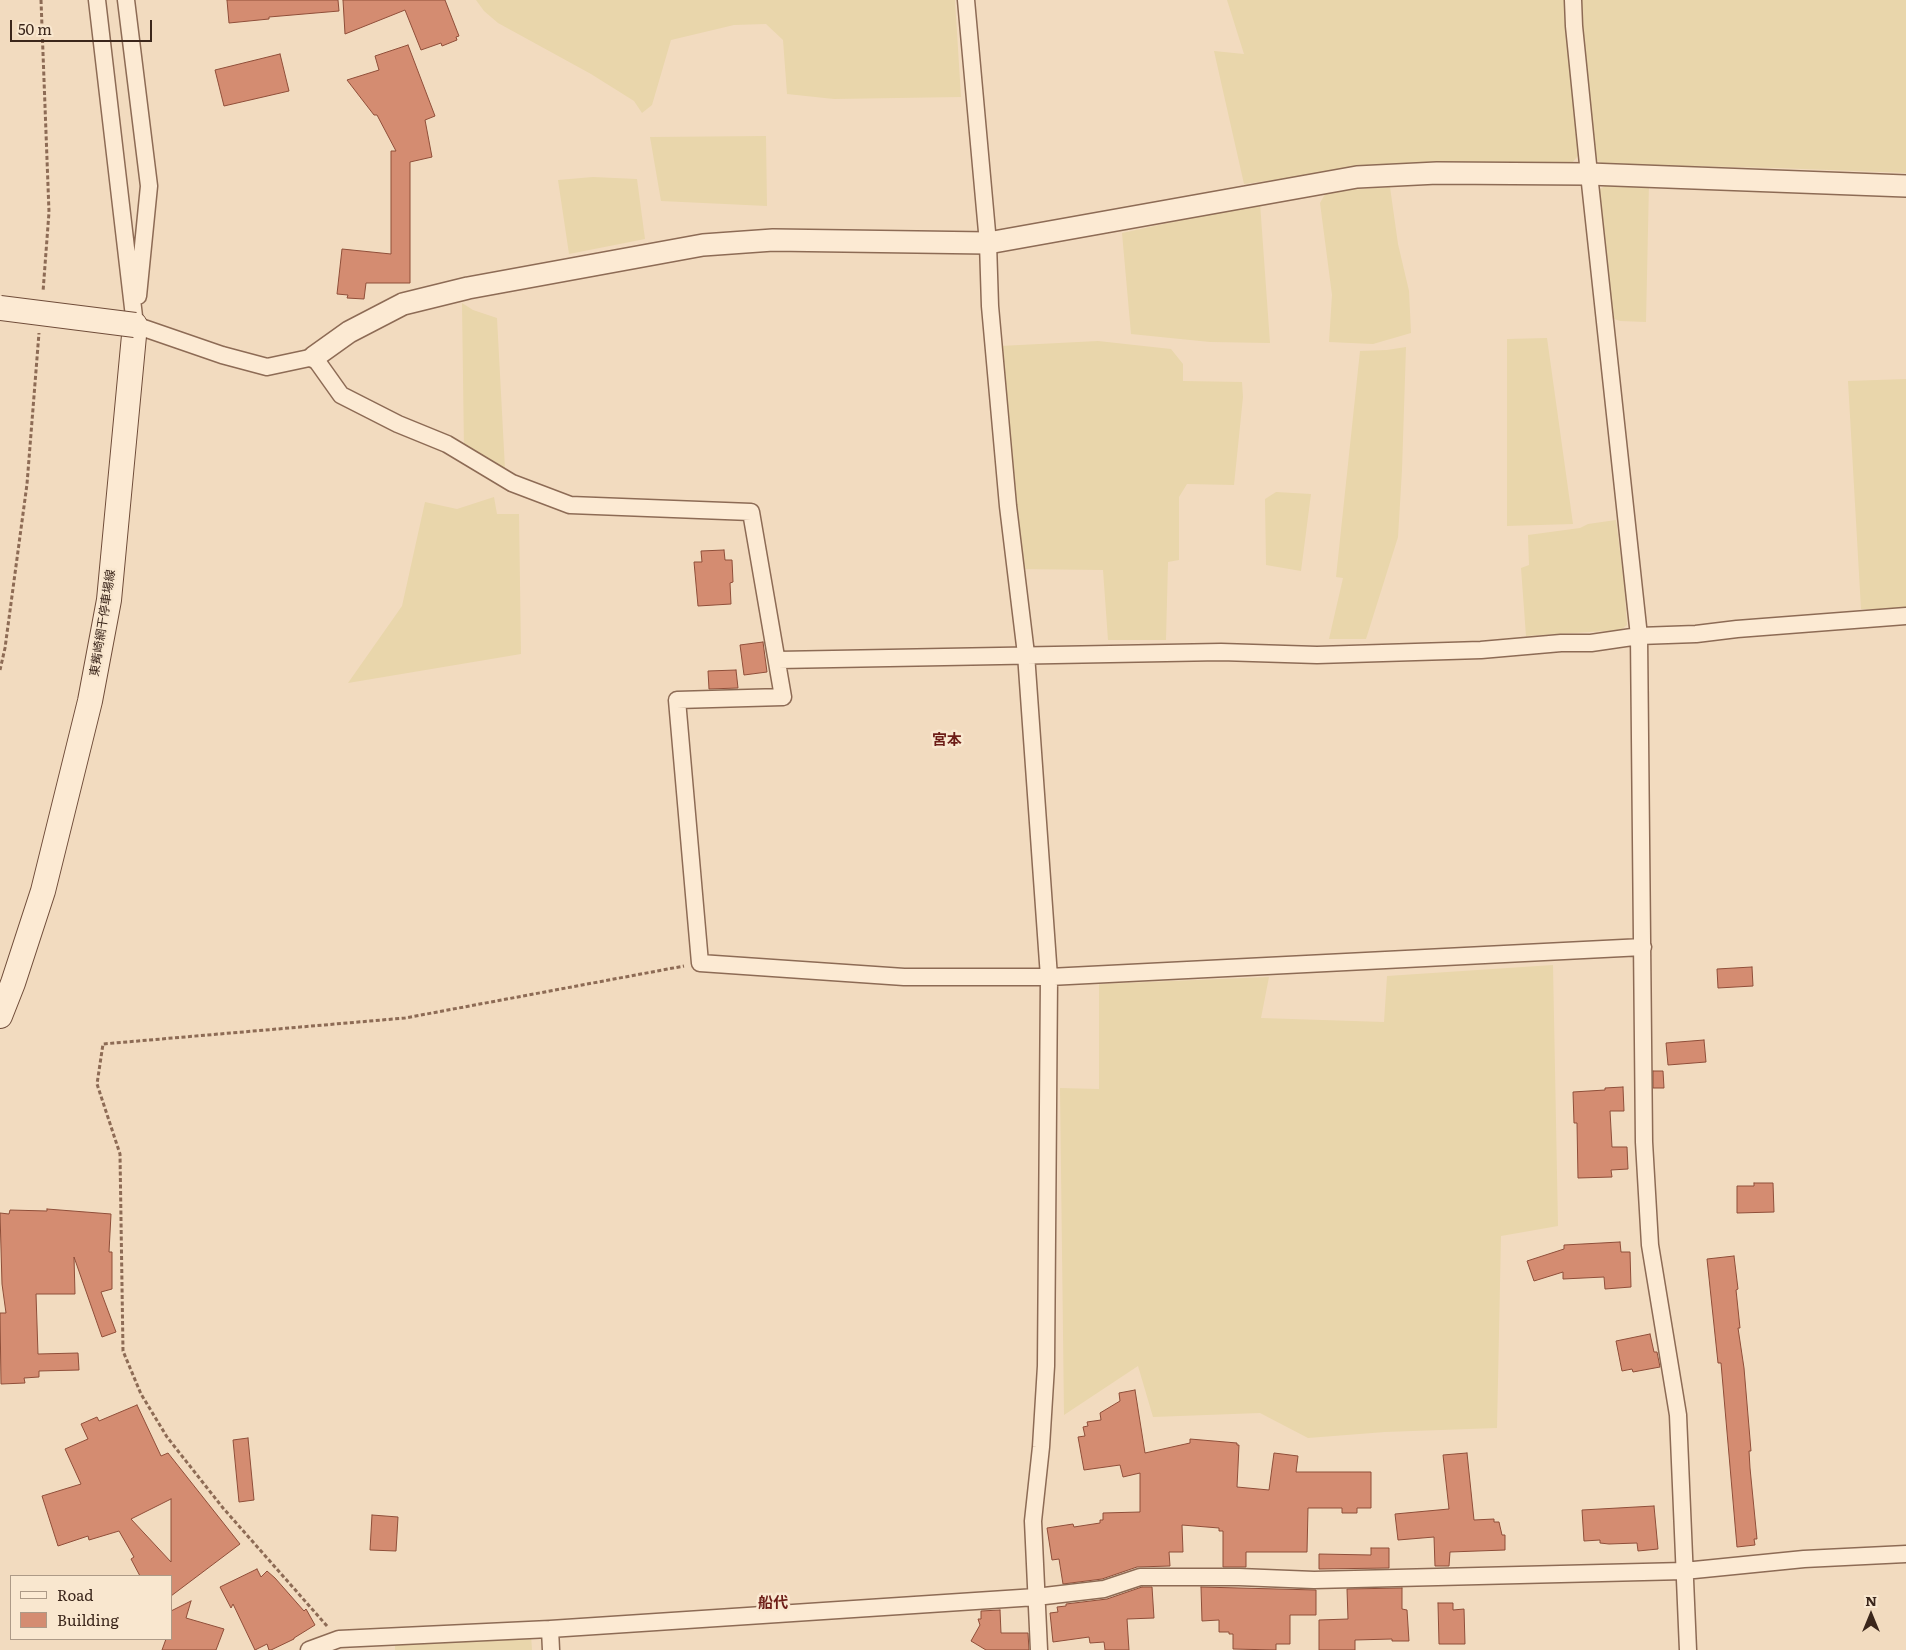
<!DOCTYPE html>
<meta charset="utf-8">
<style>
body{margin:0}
#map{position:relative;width:1906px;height:1650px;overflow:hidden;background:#f2dbbf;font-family:Literata,serif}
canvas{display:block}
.legend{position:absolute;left:10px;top:1575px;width:162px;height:65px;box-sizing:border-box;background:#f9e7cf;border:1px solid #ad9a87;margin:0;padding:6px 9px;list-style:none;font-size:15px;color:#3b261b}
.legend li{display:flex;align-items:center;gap:10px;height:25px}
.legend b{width:25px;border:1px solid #ad9a87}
.north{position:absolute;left:1846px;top:1590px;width:50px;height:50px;-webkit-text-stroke:4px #f9e7cf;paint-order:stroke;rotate:0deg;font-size:14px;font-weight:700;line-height:20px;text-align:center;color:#3b261b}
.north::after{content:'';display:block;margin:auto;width:18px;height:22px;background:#3b261b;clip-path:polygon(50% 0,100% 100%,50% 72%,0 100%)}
.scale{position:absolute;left:10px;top:20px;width:142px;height:22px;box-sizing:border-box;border:2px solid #3b261b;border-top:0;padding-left:6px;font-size:15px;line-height:18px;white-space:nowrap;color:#3b261b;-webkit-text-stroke:4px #f9e7cf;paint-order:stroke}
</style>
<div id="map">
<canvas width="1906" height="1650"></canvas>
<ul class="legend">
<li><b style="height:6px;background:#fcead3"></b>Road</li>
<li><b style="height:14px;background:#d48c71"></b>Building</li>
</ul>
<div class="north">N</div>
<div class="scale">50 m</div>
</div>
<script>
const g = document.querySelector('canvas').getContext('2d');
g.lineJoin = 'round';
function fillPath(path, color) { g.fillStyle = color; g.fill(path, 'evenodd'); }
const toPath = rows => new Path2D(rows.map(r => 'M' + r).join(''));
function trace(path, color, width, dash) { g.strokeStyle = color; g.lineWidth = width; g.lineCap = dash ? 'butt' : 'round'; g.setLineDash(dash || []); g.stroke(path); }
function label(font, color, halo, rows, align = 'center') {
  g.font = font + ' Literata,"Noto Sans JP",serif'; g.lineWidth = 5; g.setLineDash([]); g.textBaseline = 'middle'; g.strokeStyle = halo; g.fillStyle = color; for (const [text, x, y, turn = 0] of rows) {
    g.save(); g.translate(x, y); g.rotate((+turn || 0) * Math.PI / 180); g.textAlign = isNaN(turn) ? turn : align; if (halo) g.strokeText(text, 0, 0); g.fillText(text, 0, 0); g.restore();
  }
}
fillPath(toPath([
 [476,0,955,0,961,97,834,99,787,94,783,40,766,24,734,25,671,40,652,105,642,113,634,101,591,74,498,23,484,11],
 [1227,0,1566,0,1566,28,1578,156,1571,164,1395,164,1244,184,1214,51,1244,54],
 [1579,0,1906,0,1906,173,1778,168,1602,164,1592,156],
 [766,136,767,206,661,201,650,137],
 [593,177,637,179,645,239,569,254,558,180],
 [1649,183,1646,322,1620,321,1609,317,1597,191,1608,184],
 [1390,187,1398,244,1409,291,1411,333,1373,344,1329,342,1332,295,1320,203,1325,194,1347,190],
 [1260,203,1270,343,1210,342,1131,334,1122,233],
 [462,303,473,310,497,318,505,469,464,451],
 [1547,338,1573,524,1507,526,1507,339],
 [1098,341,1171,349,1183,364,1183,381,1242,382,1243,397,1234,485,1187,484,1179,497,1179,560,1168,562,1166,640,1108,640,1103,570,1014,569,1000,346],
 [1406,347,1402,470,1398,537,1366,639,1329,639,1343,578,1336,577,1360,351,1387,350],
 [1906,379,1906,609,1861,609,1848,381],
 [1276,492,1311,494,1301,571,1266,565,1265,499],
 [494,497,497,514,519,514,521,654,348,683,402,606,425,502,457,509],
 [1616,520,1624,583,1627,625,1621,630,1526,636,1521,568,1529,565,1528,535,1580,528,1588,524],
 [1553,965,1558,1226,1501,1236,1497,1428,1385,1432,1308,1438,1260,1413,1153,1417,1138,1366,1064,1415,1060,1088,1099,1089,1099,984,1269,977,1261,1018,1384,1022,1387,976],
 [531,1635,532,1650,395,1650,395,1641]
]), '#e9d6ab');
const building = toPath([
 [227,0,338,0,339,11,269,17,269,19,229,23,227,0],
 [343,0,445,0,459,36,456,37,457,40,442,46,441,43,421,50,405,10,345,34,343,0],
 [408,45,435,116,425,120,432,157,410,162,410,283,366,283,364,299,347,298,348,295,337,294,342,249,391,254,391,151,396,151,377,115,374,115,347,80,379,70,375,56,408,45],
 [280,54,289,91,224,106,215,70,280,54],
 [724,550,725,560,732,560,733,582,730,583,731,604,698,606,694,562,702,562,701,551,724,550],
 [763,642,767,672,744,675,740,645,763,642],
 [736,670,738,688,709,689,708,671,736,670],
 [1752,967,1753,986,1718,988,1717,969,1752,967],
 [1704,1040,1706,1062,1668,1065,1666,1043,1704,1040],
 [1653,1071,1663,1071,1664,1088,1653,1088,1653,1071],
 [1623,1087,1624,1111,1610,1111,1612,1147,1627,1147,1628,1169,1611,1170,1612,1177,1578,1178,1577,1123,1574,1123,1573,1092,1605,1090,1605,1088,1623,1087],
 [1754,1183,1773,1183,1774,1212,1737,1213,1737,1186,1754,1186,1754,1183],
 [47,1209,111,1214,109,1252,112,1252,112,1289,101,1292,116,1332,102,1337,74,1257,75,1294,36,1294,38,1354,78,1353,79,1370,39,1371,39,1377,24,1378,25,1383,1,1384,0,1313,6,1313,2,1284,0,1213,9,1214,10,1210,47,1211,47,1209],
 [1620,1242,1621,1252,1630,1252,1631,1287,1605,1289,1604,1277,1563,1279,1563,1272,1534,1281,1527,1261,1564,1249,1564,1245,1620,1242],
 [1734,1256,1738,1289,1736,1290,1740,1328,1738,1328,1744,1368,1751,1451,1749,1451,1750,1468,1757,1539,1754,1539,1755,1545,1737,1547,1721,1363,1718,1363,1707,1259,1734,1256],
 [1650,1334,1654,1352,1657,1352,1660,1367,1633,1372,1632,1369,1622,1371,1616,1341,1650,1334],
 [1135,1390,1145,1453,1190,1443,1190,1439,1237,1443,1237,1445,1239,1445,1237,1487,1269,1490,1274,1453,1298,1456,1296,1472,1371,1472,1371,1508,1357,1508,1357,1513,1342,1513,1342,1508,1308,1508,1307,1552,1246,1552,1246,1567,1223,1567,1223,1531,1219,1531,1219,1528,1182,1525,1183,1552,1169,1552,1170,1566,1137,1567,1102,1579,1063,1584,1059,1559,1052,1560,1047,1528,1073,1524,1074,1527,1100,1523,1100,1520,1103,1520,1103,1513,1140,1512,1140,1473,1123,1477,1120,1465,1084,1470,1078,1437,1085,1436,1083,1427,1088,1426,1087,1422,1101,1420,1100,1413,1120,1401,1119,1393,1135,1390],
 [137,1405,161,1456,168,1453,240,1544,171,1596,171,1576,140,1576,131,1559,134,1557,119,1531,89,1540,88,1536,58,1546,42,1496,81,1484,65,1449,88,1439,81,1424,97,1417,99,1421,137,1405],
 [171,1499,171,1562,131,1519,171,1499],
 [248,1438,254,1500,239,1502,233,1440,248,1438],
 [1467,1453,1474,1520,1494,1519,1494,1522,1499,1522,1502,1535,1505,1535,1505,1550,1450,1552,1449,1566,1435,1566,1434,1537,1398,1540,1395,1514,1449,1509,1443,1455,1467,1453],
 [1654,1506,1658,1549,1638,1551,1637,1543,1609,1544,1600,1543,1600,1540,1584,1541,1582,1510,1654,1506],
 [372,1515,398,1517,396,1551,370,1550,372,1515],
 [1371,1548,1389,1548,1389,1568,1319,1569,1319,1554,1371,1555,1371,1548],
 [257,1569,261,1577,267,1571,275,1578,304,1611,306,1609,315,1625,294,1638,294,1639,271,1650,269,1650,267,1644,255,1650,233,1604,231,1608,220,1587,257,1569],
 [1142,1587,1152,1587,1154,1618,1127,1619,1129,1650,1105,1650,1104,1642,1090,1643,1089,1637,1053,1642,1050,1613,1058,1612,1057,1607,1066,1606,1066,1604,1107,1599,1142,1587],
 [1201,1587,1316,1590,1316,1615,1290,1615,1290,1644,1276,1644,1276,1650,1233,1649,1233,1634,1229,1634,1229,1632,1219,1632,1219,1620,1202,1621,1201,1587],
 [1402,1588,1402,1609,1407,1610,1409,1641,1392,1641,1392,1639,1355,1640,1355,1650,1319,1650,1319,1620,1348,1619,1347,1589,1402,1588],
 [191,1601,186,1618,224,1629,216,1650,162,1650,166,1639,171,1639,171,1611,191,1601],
 [1438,1603,1453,1603,1453,1610,1464,1609,1465,1644,1439,1644,1438,1603],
 [1000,1610,1001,1633,1028,1633,1029,1650,986,1650,971,1641,980,1625,978,1619,981,1619,981,1611,1000,1610]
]);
fillPath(building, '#d48c71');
trace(building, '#8f4e39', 1);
const minor = toPath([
 [97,0,135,325],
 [126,0,149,186,138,296],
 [966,0,988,243,990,306,1008,506,1026,654,1049,977,1046,1366,1041,1447,1033,1521,1039,1650],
 [1573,0,1574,26,1589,174,1639,636,1644,1142,1650,1245,1678,1415,1688,1650],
 [135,325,222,355,267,367,314,357,341,395,398,424,447,444,512,483,570,505,751,512,783,697,677,700,700,963,904,977,1049,977,1643,947],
 [778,660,1221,652,1317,655,1481,650,1561,643,1591,643,1639,636,1696,634,1737,629,1906,616],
 [550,1629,551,1650],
 [309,1650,339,1639,550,1629,1036,1597,1104,1589,1140,1577,1239,1577,1314,1580,1684,1571,1804,1559,1906,1554]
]);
const tertiary = toPath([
 [314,357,349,332,403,304,468,288,703,245,773,240,988,243,1357,177,1437,173,1589,174,1906,186]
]);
const secondary = toPath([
 [0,1016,13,983,43,891,90,701,109,600,135,325]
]);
trace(minor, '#8d6b55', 19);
trace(tertiary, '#8d6b55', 24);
trace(secondary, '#6f4c39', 26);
trace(toPath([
 [41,0,49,212,43,292],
 [0,670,5,648,27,484,39,333],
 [327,1626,223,1508,167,1437,141,1394,123,1351,120,1154,97,1084,103,1044,405,1018,684,966]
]), '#8d6b55', 3, [4, 2.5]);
trace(minor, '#fcead3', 16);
trace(tertiary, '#fcead3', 21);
trace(secondary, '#fcead3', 24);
const secondaryBridge = toPath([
 [0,308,135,325]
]);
trace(secondaryBridge, '#6f4c39', 26, []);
trace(secondaryBridge, '#fcead3', 24);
label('12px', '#3b261b', '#f9e7cf', [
 ["東觜崎網干停車場線",103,623,-81]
]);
label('bold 15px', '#6c1c16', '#f9e7cf', [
 ["宮本",947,741],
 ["船代",773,1604]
]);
</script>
